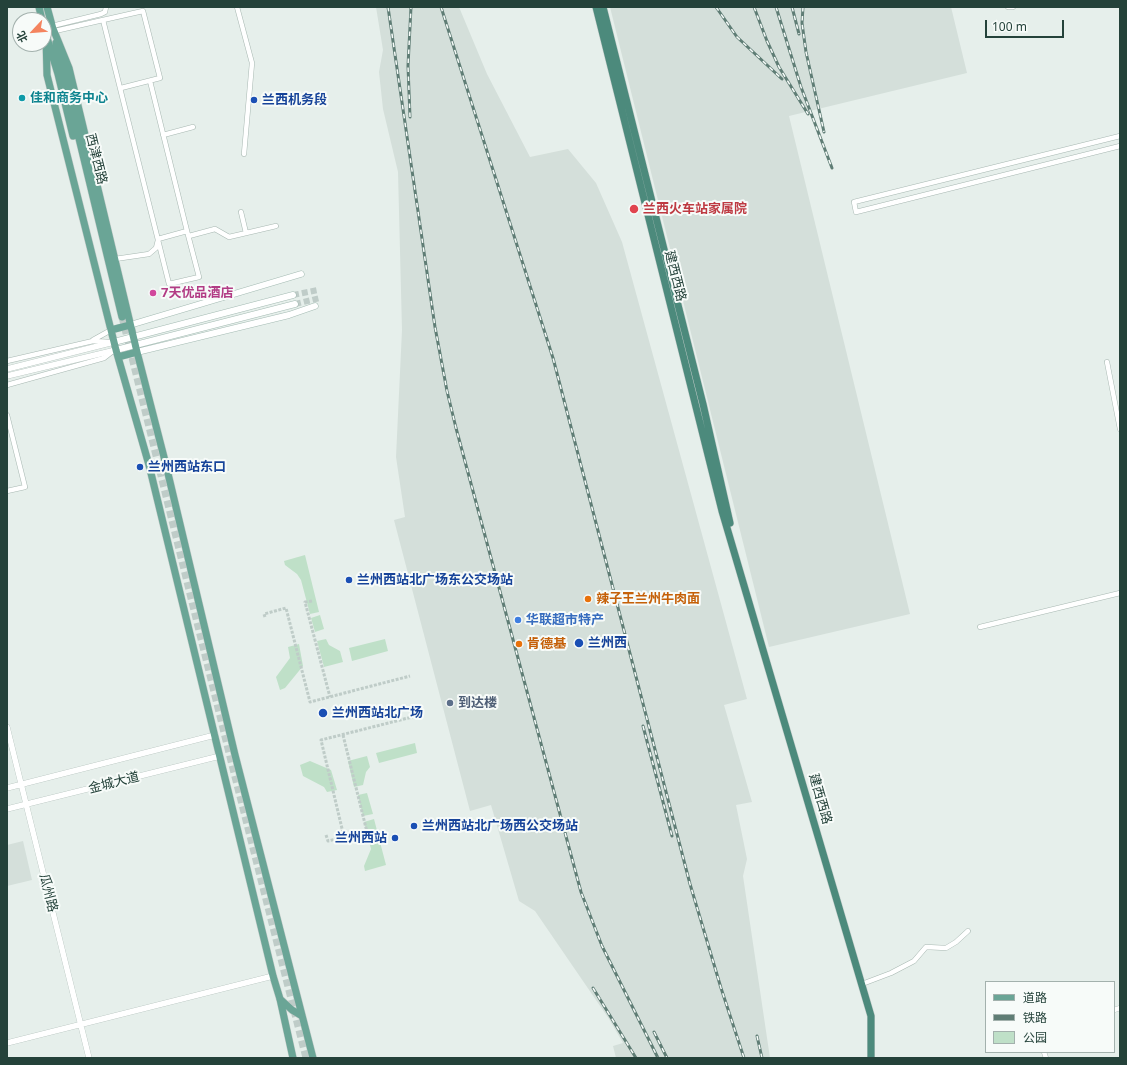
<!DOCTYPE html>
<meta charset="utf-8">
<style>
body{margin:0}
#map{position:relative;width:1127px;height:1065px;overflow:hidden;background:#e6efeb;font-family:"Noto Sans","Noto Sans SC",sans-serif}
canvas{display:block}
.frame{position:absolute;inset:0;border:8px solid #24423a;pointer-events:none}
.legend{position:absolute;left:985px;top:981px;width:130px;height:72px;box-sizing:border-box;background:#f7fbf9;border:1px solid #a3b1ad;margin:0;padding:5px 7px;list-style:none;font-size:12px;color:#24423a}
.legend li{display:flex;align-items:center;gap:8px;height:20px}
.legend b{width:20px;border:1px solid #a3b1ad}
.north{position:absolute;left:12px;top:12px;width:40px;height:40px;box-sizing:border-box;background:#f7fbf9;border:1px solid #a3b1ad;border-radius:50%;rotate:244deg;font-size:11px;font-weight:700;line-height:16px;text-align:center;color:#24423a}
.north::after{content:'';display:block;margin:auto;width:14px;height:18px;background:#f4845f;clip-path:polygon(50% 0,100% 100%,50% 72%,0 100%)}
.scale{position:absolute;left:985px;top:20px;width:79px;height:18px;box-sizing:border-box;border:2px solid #24423a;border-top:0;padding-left:5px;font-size:12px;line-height:14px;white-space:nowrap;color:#24423a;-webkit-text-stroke:3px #f7fbf9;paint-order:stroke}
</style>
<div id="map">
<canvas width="1127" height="1065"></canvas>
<div class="frame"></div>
<ul class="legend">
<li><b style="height:5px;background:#6aa596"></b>道路</li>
<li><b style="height:5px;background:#5f7d75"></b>铁路</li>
<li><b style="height:11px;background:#bfe0c8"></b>公园</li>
</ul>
<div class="north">北</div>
<div class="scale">100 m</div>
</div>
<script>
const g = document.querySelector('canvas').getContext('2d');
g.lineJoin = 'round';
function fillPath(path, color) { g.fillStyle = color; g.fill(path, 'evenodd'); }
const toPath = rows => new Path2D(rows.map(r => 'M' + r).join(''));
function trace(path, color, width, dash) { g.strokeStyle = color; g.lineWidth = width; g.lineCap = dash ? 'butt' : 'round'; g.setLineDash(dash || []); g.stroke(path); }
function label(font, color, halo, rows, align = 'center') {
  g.font = font + ' "Noto Sans","Noto Sans SC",sans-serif'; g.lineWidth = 4; g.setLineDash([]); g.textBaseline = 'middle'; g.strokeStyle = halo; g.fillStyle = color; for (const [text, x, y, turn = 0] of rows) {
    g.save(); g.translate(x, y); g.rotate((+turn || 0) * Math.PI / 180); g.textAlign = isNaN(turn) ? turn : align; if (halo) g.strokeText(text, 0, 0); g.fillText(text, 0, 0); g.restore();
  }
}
fillPath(toPath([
 [376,7,459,7,487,74,530,157,568,149,596,183,622,242,747,699,724,705,752,802,736,805,747,859,743,876,770,1058,616,1058,613,1046,623,1043,609,1019,535,911,519,901,491,805,470,811,394,520,405,517,396,457,402,330,398,172,383,109,379,72,383,50],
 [610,7,951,7,967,73,789,116,910,614,769,647],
 [23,841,32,880,7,886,7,845]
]), '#d4dfda');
fillPath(toPath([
 [305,555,319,612,310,614,301,580,297,574,285,565,284,561],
 [320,615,324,629,315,632,311,618],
 [326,639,329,645,340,651,343,662,324,667,317,641],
 [385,639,388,651,352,661,349,648],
 [299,644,303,666,285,688,280,690,276,677,290,658,288,647],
 [415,743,417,753,379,763,376,753],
 [367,756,370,767,366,772,363,785,354,787,348,761],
 [310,761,331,770,337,790,327,792,324,787,303,776,300,765],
 [367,793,373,814,363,816,358,795],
 [374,819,386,865,365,871,364,866,371,849,364,822]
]), '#bfe0c8');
trace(toPath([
 [312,601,305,602,330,697],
 [265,617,264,614,286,608,310,702,410,676],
 [343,735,368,836,373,834],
 [326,835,328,841,344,837,321,740,420,715]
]), '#bfccc8', 3, [3, 1.5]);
trace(toPath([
 [293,295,318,290],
 [295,304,320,298]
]), '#bfccc8', 6, [6, 3]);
trace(toPath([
 [122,317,230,757,306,1058]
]), '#bfccc8', 7, [7, 3.5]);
const minor = toPath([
 [237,7,252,63,244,154],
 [1008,7,1013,7],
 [52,26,101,14,105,12,106,7],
 [55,31,103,20],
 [150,81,187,231,158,239],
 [121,88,160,78,143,11,103,20,169,284,199,277,187,231],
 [163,135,193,127],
 [1120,136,854,202,856,212,1120,146],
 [241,212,246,233],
 [189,236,215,229,229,237,276,226],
 [115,259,149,254,156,248,158,240],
 [93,340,111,330],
 [7,361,93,341,110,342],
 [1107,362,1120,429],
 [7,385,104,358,113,351],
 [7,415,25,487,7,491],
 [980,627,1120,593],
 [862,984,891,973,914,961,926,947,946,948,956,942,968,931],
 [1114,1010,1120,1008],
 [1044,1052,1046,1058]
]);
const tertiary = toPath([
 [7,369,114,342],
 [7,376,116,350],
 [7,727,89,1058],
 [7,788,215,735],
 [7,809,220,756],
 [7,1043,273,976]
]);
const secondary = toPath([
 [130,325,301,274],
 [114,342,293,295],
 [116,350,295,304],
 [137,352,289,315,315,306]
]);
const primary = toPath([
 [39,7,42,20],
 [47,7,53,29],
 [52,26,69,68,137,352,165,461,235,755,313,1058],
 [44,28,58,74,73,136],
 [46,36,47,75,116,350,149,465,273,976,280,999,293,1058],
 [56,43,122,317],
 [111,330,130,325],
 [118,357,137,352],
 [280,999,292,1010,302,1016]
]);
const trunk = toPath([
 [596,7,722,511,871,1016,871,1058],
 [603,7,703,404,730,523]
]);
trace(minor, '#a8b8b2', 5.5);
trace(tertiary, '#a8b8b2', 6);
trace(secondary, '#a4bbb3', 7);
trace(primary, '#c2cac8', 8);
trace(trunk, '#c2cac8', 8);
trace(minor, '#fff', 4.5);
trace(tertiary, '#fff', 5.5);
trace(secondary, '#fff', 6);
trace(primary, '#6aa596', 7);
trace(trunk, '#4c8a7c', 7);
const rail = toPath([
 [388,7,435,327,447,391,456,428,581,892,602,946,658,1058],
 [441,7,553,358,690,884,721,988,744,1058],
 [716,7,737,37,782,79],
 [754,7,767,41,779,67,808,114],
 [776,7,801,87,832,168],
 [792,7,799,34],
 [803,7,802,23,806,52,824,132],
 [410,117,408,66,411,7],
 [643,726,672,836],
 [593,988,636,1058],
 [654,1032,667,1058],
 [757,1036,762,1058]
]);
trace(rail, '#5f7d75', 3);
trace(rail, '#f7fbf9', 1.5, [4.5]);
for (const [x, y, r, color] of [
 [22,98,4,"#0f9aa8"],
 [254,100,4,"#1a4fb4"],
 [634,209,5,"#e0444e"],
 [153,293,4,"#d1479c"],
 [140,467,4,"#1a4fb4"],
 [349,580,4,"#1a4fb4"],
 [588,599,4,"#e8710a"],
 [518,620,4,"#3f7fe0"],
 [579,643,5,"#1a4fb4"],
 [519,644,4,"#e8710a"],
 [450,703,4,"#5c6f8a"],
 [323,713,5,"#1a4fb4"],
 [414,826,4,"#1a4fb4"],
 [395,838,4,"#1a4fb4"]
]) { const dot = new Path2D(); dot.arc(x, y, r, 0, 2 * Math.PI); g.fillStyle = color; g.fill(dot); trace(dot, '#f7fbf9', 1.5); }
label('bold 13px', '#0d838f', '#f7fbf9', [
 ["佳和商务中心",30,98]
], 'left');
label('bold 13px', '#164399', '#f7fbf9', [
 ["兰西机务段",262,100],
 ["兰州西站东口",148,467],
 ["兰州西站北广场东公交场站",357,580],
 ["兰州西",588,643],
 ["兰州西站北广场",332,713],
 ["兰州西站北广场西公交场站",422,826],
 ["兰州西站",387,838,"right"]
], 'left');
label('13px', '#24423a', '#f7fbf9', [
 ["西津西路",96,159,76],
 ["建西西路",675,276,76],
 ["金城大道",114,783,-14],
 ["建西西路",820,799,74],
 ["瓜州路",48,893,76]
]);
label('bold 13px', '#be3a42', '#f7fbf9', [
 ["兰西火车站家属院",643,209]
], 'left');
label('bold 13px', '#b23c85', '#f7fbf9', [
 ["7天优品酒店",161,293]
], 'left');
label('bold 13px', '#c56008', '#f7fbf9', [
 ["辣子王兰州牛肉面",596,599],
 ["肯德基",527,644]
], 'left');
label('bold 13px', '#366cbe', '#f7fbf9', [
 ["华联超市特产",526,620]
], 'left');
label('bold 13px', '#4e5e75', '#f7fbf9', [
 ["到达楼",458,703]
], 'left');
</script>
